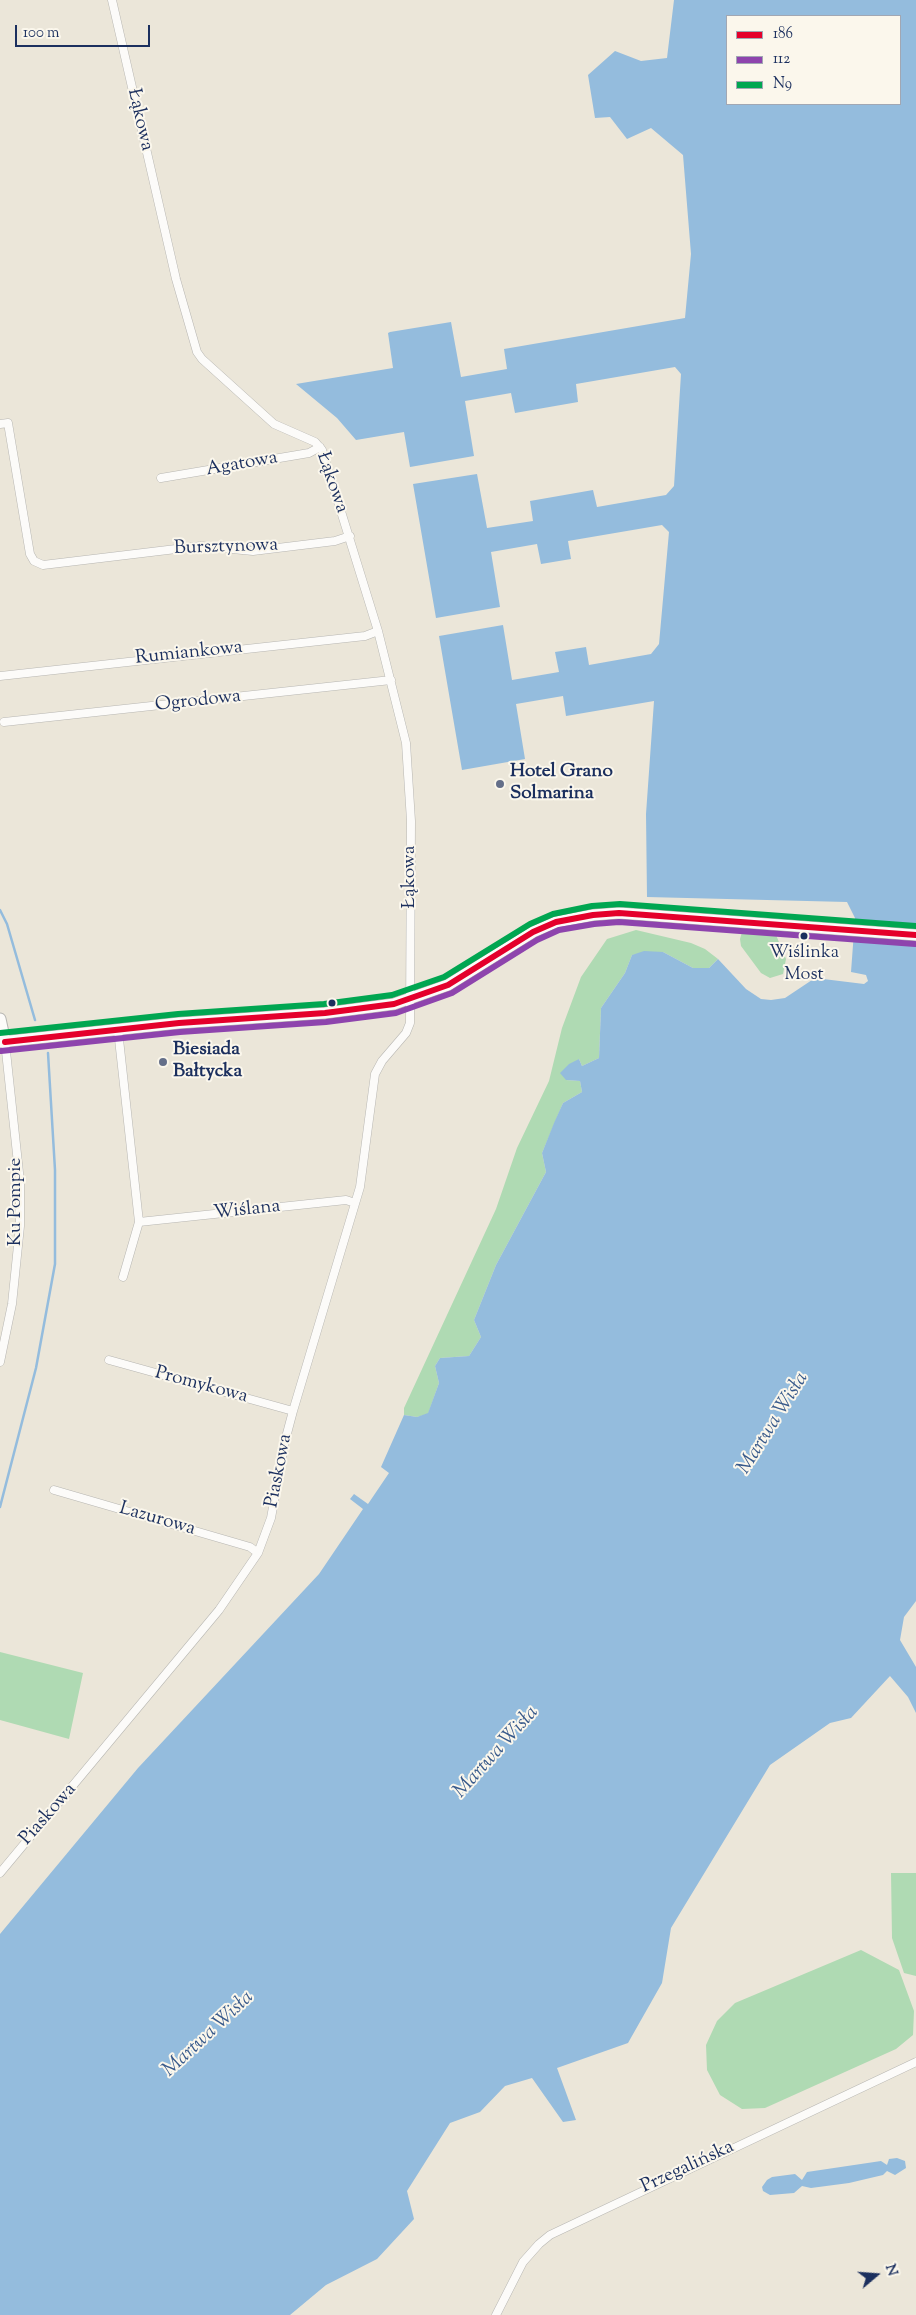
<!DOCTYPE html>
<meta charset="utf-8">
<style>
body{margin:0}
#map{position:relative;width:916px;height:2315px;overflow:hidden;background:#ebe6d9;font-family:"Sorts Mill Goudy",serif}
canvas{display:block}
.legend{position:absolute;left:726px;top:15px;width:175px;height:90px;box-sizing:border-box;background:#fbf7ec;border:1px solid #a1a7b3;margin:0;padding:6px 9px;list-style:none;font-size:15px;color:#1b2f5e}
.legend li{display:flex;align-items:center;gap:10px;height:25px}
.legend b{width:25px;border:1px solid #a1a7b3}
.north{position:absolute;left:851px;top:2250px;width:50px;height:50px;-webkit-text-stroke:4px #fbf7ec;paint-order:stroke;rotate:72deg;font-size:14px;font-weight:700;line-height:20px;text-align:center;color:#1b2f5e}
.north::after{content:'';display:block;margin:auto;width:18px;height:22px;background:#1b2f5e;clip-path:polygon(50% 0,100% 100%,50% 72%,0 100%)}
.scale{position:absolute;left:15px;top:25px;width:135px;height:22px;box-sizing:border-box;border:2px solid #1b2f5e;border-top:0;padding-left:6px;font-size:15px;line-height:18px;white-space:nowrap;color:#1b2f5e;-webkit-text-stroke:4px #fbf7ec;paint-order:stroke}
</style>
<div id="map">
<canvas width="916" height="2315"></canvas>
<ul class="legend">
<li><b style="height:6px;background:#e4002b"></b>186</li>
<li><b style="height:6px;background:#8e44ad"></b>112</li>
<li><b style="height:6px;background:#00a651"></b>N9</li>
</ul>
<div class="north">N</div>
<div class="scale">100 m</div>
</div>
<script>
const g = document.querySelector('canvas').getContext('2d');
g.lineJoin = 'round';
function fillPath(path, color) { g.fillStyle = color; g.fill(path, 'evenodd'); }
const toPath = rows => new Path2D(rows.map(r => 'M' + r).join(''));
function trace(path, color, width, dash) { g.strokeStyle = color; g.lineWidth = width; g.lineCap = dash ? 'butt' : 'round'; g.setLineDash(dash || []); g.stroke(path); }
function label(font, color, halo, rows, align = 'center') {
  g.font = font + ' "Sorts Mill Goudy",serif'; g.lineWidth = 4; g.setLineDash([]); g.textBaseline = 'middle'; g.strokeStyle = halo; g.fillStyle = color; for (const [text, x, y, turn = 0] of rows) {
    g.save(); g.translate(x, y); g.rotate((+turn || 0) * Math.PI / 180); g.textAlign = isNaN(turn) ? turn : align; if (halo) g.strokeText(text, 0, 0); g.fillText(text, 0, 0); g.restore();
  }
}
fillPath(toPath([
 [747,928,769,930,776,935,786,959,783,974,770,978,761,973,741,946,740,939,742,932],
 [636,930,691,943,705,949,718,959,709,968,693,968,663,952,632,955,625,973,601,1008,599,1058,582,1066,579,1059,566,1080,580,1081,582,1092,563,1103,542,1153,546,1172,496,1265,474,1320,481,1337,469,1356,440,1358,435,1366,439,1383,428,1414,417,1417,404,1415,404,1408,496,1209,517,1148,549,1081,562,1028,581,977,607,939],
 [0,1652,83,1673,69,1739,0,1720],
 [891,1873,916,1873,916,1976,904,1973,892,1938],
 [861,1950,899,1970,914,2011,913,2035,896,2049,765,2108,742,2109,720,2095,707,2070,706,2045,717,2021,735,2003]
]), '#afdab3');
fillPath(toPath([
 [674,0,916,0,916,1601,904,1617,900,1640,916,1667,916,1713,908,1697,890,1676,851,1718,830,1723,770,1765,671,1928,662,1983,628,2043,557,2068,576,2120,563,2122,532,2078,505,2086,480,2112,450,2123,407,2191,414,2219,377,2259,326,2285,290,2315,0,2315,0,1934,138,1768,319,1574,363,1509,350,1499,354,1494,368,1504,389,1473,381,1467,404,1415,417,1417,428,1413,439,1383,435,1366,440,1358,469,1356,481,1337,474,1320,496,1265,546,1172,542,1153,554,1123,563,1103,582,1092,580,1081,566,1080,560,1073,569,1064,579,1059,582,1066,599,1058,601,1008,625,973,632,955,644,951,663,952,693,968,709,968,718,959,746,989,761,999,771,1000,785,998,815,978,864,984,868,981,866,975,851,972,855,918,847,902,647,897,646,814,654,701,566,716,563,696,516,704,525,759,462,770,439,636,503,625,512,680,559,672,555,652,586,647,589,665,651,654,659,644,669,532,662,525,568,541,571,559,541,564,537,544,491,552,500,607,436,618,413,484,477,474,487,528,533,521,530,501,593,490,597,507,666,495,674,486,681,374,675,367,576,384,578,402,515,413,511,393,465,401,474,456,410,467,404,432,356,440,337,418,296,384,393,368,388,333,390,332,451,322,461,377,507,369,504,349,685,318,691,254,683,155,651,128,627,139,610,117,595,118,588,75,615,51,641,61,667,58],
 [727,16,900,16,900,104,727,104],
 [897,2158,905,2161,906,2168,895,2175,887,2171,883,2175,849,2183,811,2188,802,2186,794,2193,770,2195,763,2191,762,2187,767,2180,772,2177,795,2174,802,2180,807,2172,881,2161,887,2165,889,2159]
]), '#94bcdd');
fillPath(toPath([
 [852,920,916,925,916,945,851,940]
]), '#ebe6d9');
trace(toPath([
 [0,910,7,924,35,1020],
 [0,1507,36,1368,55,1264,55,1170,48,1053]
]), '#94bcdd', 2.5);
const street = toPath([
 [0,424,8,423,30,554,34,561,43,565,201,546,253,551,335,541,350,536],
 [161,478,309,453,320,447],
 [0,676,365,636,378,631],
 [4,722,391,680],
 [118,1030,139,1222,346,1200,355,1203],
 [123,1277,139,1222],
 [109,1360,293,1411],
 [0,1362,12,1304,20,1226,20,1182,5,1042],
 [54,1490,250,1547,258,1553],
 [0,1873,219,1610,258,1553,271,1518,285,1441,293,1411,360,1187,375,1074,382,1061,406,1033,410,1023,411,821,406,743,378,631,322,450,315,442,274,424,202,359,197,352,176,279,112,0],
 [496,2315,523,2262,539,2244,550,2235,916,2062]
]);
const secondary = toPath([
 [0,1019,5,1042],
 [0,1042,179,1023,325,1013,394,1004,448,985,533,932,556,922,593,915,619,913,916,935]
]);
trace(street, '#b7b6b2', 9);
trace(secondary, '#b7b6b2', 13);
trace(street, '#fcfbf9', 8);
trace(secondary, '#fcfbf9', 11);
trace(toPath([
 [5,1042,179,1023,325,1013,394,1004,448,985,533,932,556,922,593,915,619,913,916,935]
]), '#e4002b', 6);
trace(toPath([
 [1,1051,180,1032,326,1022,396,1013,452,993,537,940,559,930,594,924,619,922,915,944]
]), '#8e44ad', 6);
trace(toPath([
 [0,1033,178,1014,324,1004,392,995,444,977,530,924,553,914,592,906,620,904,916,926]
]), '#00a651', 6);
for (const [x, y, r, color] of [
 [500,784,5,"#646f89"],
 [804,936,4.5,"#1b2f5e"],
 [332,1003,4.5,"#1b2f5e"],
 [163,1062,5,"#646f89"]
]) { const dot = new Path2D(); dot.arc(x, y, r, 0, 2 * Math.PI); g.fillStyle = color; g.fill(dot); trace(dot, '#fbf7ec', 2); }
label('18px', '#1b2f5e', '#fbf7ec', [
 ["Wiślinka",804,954],
 ["Most",804,976]
]);
label('19px', '#1b2f5e', '#fbf7ec', [
 ["Łąkowa",139,120,77],
 ["Agatowa",242,465,-10],
 ["Łąkowa",331,483,71],
 ["Bursztynowa",226,548,-2],
 ["Rumiankowa",189,654,-6],
 ["Ogrodowa",198,702,-6],
 ["Łąkowa",411,877,-90],
 ["Ku Pompie",17,1202,-90],
 ["Wiślana",247,1211,-6],
 ["Promykowa",201,1386,15],
 ["Piaskowa",280,1471,-79],
 ["Lazurowa",157,1520,16],
 ["Piaskowa",49,1815,-49],
 ["Przegalińska",688,2168,-25]
]);
label('bold 19px', '#1b2f5e', '#fbf7ec', [
 ["Hotel Grano",510,773],
 ["Solmarina",510,795],
 ["Biesiada",173,1051],
 ["Bałtycka",173,1073]
], 'left');
label('italic 20px', '#385a8b', '#fbf7ec', [
 ["Martwa Wisła",774,1424,-58],
 ["Martwa Wisła",497,1753,-48],
 ["Martwa Wisła",209,2035,-43]
]);
</script>
